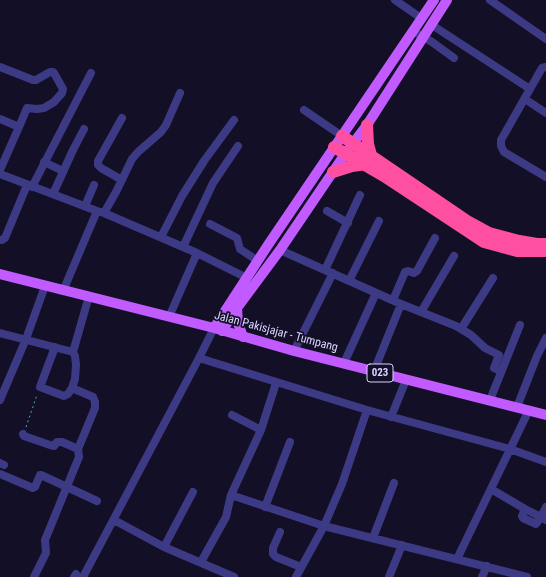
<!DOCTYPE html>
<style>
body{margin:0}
canvas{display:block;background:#130f26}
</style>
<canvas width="546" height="577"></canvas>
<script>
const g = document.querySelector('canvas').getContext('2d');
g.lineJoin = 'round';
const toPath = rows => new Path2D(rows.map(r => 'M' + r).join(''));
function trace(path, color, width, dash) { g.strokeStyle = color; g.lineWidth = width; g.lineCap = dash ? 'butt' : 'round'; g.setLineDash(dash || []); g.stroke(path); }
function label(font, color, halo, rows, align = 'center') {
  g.font = font + ' "Roboto Condensed",sans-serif'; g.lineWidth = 3.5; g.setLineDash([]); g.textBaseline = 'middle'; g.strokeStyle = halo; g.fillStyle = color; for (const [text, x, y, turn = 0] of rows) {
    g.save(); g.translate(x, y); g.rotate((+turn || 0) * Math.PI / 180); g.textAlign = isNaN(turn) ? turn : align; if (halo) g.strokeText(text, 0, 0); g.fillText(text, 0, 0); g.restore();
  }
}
trace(toPath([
 [26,427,37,395]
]), '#2fb8b0', 1, [2, 3]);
trace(toPath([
 [395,0,421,18],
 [490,0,546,39],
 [432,25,530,89,542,68,546,67],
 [413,31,432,42,454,58],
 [0,67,33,80,36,80,50,72,53,72,54,73,63,89,62,93,54,102,44,108,37,109,27,108,19,127],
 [530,89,501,140,501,146,504,152,546,177],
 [525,99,546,113],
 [304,110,342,136],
 [0,119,19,127,0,170],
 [44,162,63,171],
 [0,174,97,211,104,213,197,253,247,278],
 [122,180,101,168,98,165,98,161,122,118],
 [32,187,91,73],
 [53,194,73,150,84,129],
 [85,206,94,185],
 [327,211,348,223],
 [104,213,116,192,132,159,138,152,161,132,166,125,180,93],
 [210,224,237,238,240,249,258,261],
 [161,237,182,196,204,161,234,120],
 [0,240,2,240,5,238,27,185],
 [183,247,213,183,238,146],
 [280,250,401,304,456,326,471,335,485,348,499,355,494,368,501,371],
 [325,270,360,195],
 [349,281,379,221],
 [63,291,97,211],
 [393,300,405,272,408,271,414,273,417,271,435,238],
 [421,312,454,256],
 [169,317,197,253],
 [461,329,493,278],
 [0,333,73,352],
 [55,347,40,387,64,396,68,394,72,388,75,379,76,365,75,356,73,352,89,296],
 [294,351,333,273],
 [199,358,367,410,510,449,546,462],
 [344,363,376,293],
 [374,371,401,304],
 [0,400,26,339,45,286],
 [490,400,520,325],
 [517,407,537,356,546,338],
 [232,415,261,430],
 [391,417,406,380],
 [23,434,24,436,50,445,54,446,57,442,62,442,78,449],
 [0,463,4,465],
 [0,474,33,488,35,487,40,475,41,475,97,501],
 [491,489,525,509,522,516,523,518,536,524,541,517,546,520],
 [231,495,324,526,527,577],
 [265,507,290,442],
 [525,509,541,517,546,507],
 [114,520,164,547,234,577],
 [280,532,273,548,273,554,276,557,301,567],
 [373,538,394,483],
 [164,547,193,492],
 [457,559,529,410],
 [201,562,226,517,231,495,261,430,276,383],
 [34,577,46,553,45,540,79,457,78,449,95,408,95,402,93,397,72,388],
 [74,577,76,574],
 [83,577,199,358,214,328],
 [296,577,324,526,342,484,367,410],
 [389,577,402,545],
 [482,577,487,566]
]), '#3d3a85', 8);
trace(toPath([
 [0,274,214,328,294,351,546,415],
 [237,308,238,323,243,337],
 [214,328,268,245,434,0],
 [222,331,237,308,280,250,345,154,367,125,447,0]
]), '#c25bff', 10);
trace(toPath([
 [367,125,368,144,371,155],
 [342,136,467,221,489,233,519,241,537,244,546,244],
 [334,147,384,176,484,242,517,251,546,251],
 [333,172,352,166,366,164]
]), '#ff4fa3', 12);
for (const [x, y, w] of [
 [380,373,26]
]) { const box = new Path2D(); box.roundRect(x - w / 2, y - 9, w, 18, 3); g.fillStyle = '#130f26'; g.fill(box); trace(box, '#d9d4ff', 1); }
label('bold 11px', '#d9d4ff', null, [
 ["023",380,373]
]);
label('12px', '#d9d4ff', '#130f26', [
 ["Jalan Pakisjajar - Tumpang",276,332,15]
]);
</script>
